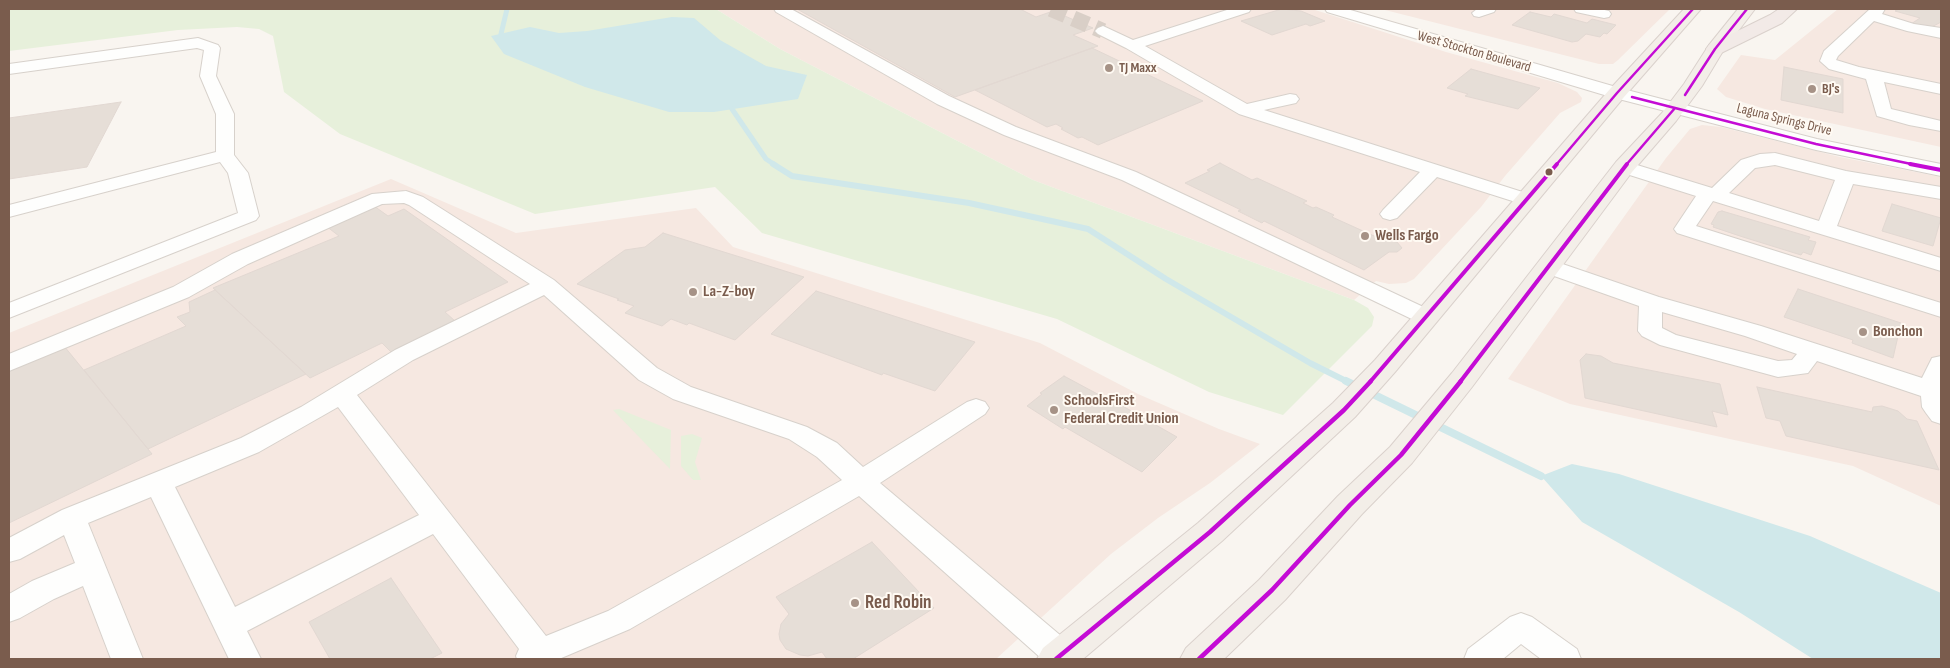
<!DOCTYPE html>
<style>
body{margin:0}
#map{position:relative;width:1950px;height:668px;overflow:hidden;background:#f9f5f0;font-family:"Sofia Sans Condensed",sans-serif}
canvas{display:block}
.frame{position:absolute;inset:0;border:10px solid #7a5c4d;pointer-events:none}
</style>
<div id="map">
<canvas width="1950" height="668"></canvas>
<div class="frame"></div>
</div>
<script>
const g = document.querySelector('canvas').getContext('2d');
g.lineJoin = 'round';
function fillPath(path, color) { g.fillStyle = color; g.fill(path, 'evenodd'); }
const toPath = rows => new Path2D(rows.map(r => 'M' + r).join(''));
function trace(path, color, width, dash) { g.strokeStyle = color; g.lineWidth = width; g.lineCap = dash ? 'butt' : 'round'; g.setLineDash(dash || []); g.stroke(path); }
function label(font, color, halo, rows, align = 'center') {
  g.font = font + ' "Sofia Sans Condensed",sans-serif'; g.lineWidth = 4; g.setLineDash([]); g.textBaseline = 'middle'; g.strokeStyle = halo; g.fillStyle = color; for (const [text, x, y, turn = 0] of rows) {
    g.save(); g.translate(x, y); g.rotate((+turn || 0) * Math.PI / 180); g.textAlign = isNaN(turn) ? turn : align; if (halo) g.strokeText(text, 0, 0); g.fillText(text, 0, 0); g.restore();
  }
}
fillPath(toPath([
 [716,9,1312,9,1446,52,1558,83,1577,92,1582,98,1581,102,1560,113,1505,176,1481,207,1414,279,1406,283,1389,284,1376,281,1354,300,1033,180,780,49],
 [1381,9,1670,9,1618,60,1613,64,1599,64],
 [1838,9,1941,9,1941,147,1765,109,1726,97,1717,89,1741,55,1775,60],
 [1702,125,1721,127,1840,157,1941,177,1941,506,1853,466,1570,404,1508,379,1666,158,1690,129],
 [391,179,516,233,696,208,733,247,1040,343,1138,394,1219,429,1260,444,1210,483,1158,518,1111,554,996,659,9,659,9,333]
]), '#f6e8e1');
fillPath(toPath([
 [9,9,716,9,780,49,1033,180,1354,300,1368,308,1374,317,1372,326,1283,415,1209,392,1057,319,762,233,715,187,535,214,340,134,284,92,273,36,259,29,237,27,178,30,9,51],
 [619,409,671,430,670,469,613,410],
 [692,434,702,438,695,462,701,480,693,480,681,466,681,436]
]), '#e7f0db');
fillPath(toPath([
 [672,17,694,18,720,40,766,66,807,75,798,99,714,112,669,112,585,87,504,54,491,36,530,27,559,33,587,31],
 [1572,464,1619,474,1810,536,1941,593,1941,659,1813,659,1739,612,1582,522,1541,476]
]), '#d0e8ea');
trace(toPath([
 [501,34,507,9],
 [732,109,766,159,775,165]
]), '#d0e8ea', 5);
trace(toPath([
 [773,164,792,176,969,203,1088,229,1166,279,1310,363,1348,382]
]), '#d0e8ea', 6);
trace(toPath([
 [1346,381,1424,419],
 [1434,424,1541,476]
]), '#d0e8ea', 8);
const building = toPath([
 [797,9,1020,9,1036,17,1053,11,1093,28,1073,35,1098,46,955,97,797,9],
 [1282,9,1301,11,1325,21,1310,26,1306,24,1272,35,1241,21,1282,9],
 [1899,9,1941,9,1941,22,1928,29,1911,24,1920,18,1895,11,1899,9],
 [1530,12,1551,17,1554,14,1587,23,1592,19,1616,25,1607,34,1604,33,1600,37,1586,34,1578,41,1572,42,1512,25,1530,12],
 [1092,48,1203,101,1098,145,1082,137,1078,138,1061,129,1063,128,1056,124,1047,127,975,90,1092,48],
 [1784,67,1843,79,1843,113,1781,100,1784,67],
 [1471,69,1540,88,1518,109,1465,96,1468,94,1447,88,1471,69],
 [121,102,87,167,9,179,9,118,121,102],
 [1220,163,1252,180,1257,178,1307,201,1303,203,1313,208,1316,207,1334,215,1332,217,1383,240,1397,242,1402,248,1397,252,1389,252,1364,270,1264,221,1262,223,1238,211,1241,210,1185,183,1210,171,1207,170,1220,163],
 [1892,204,1941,218,1933,246,1882,231,1892,204],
 [374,206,388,216,404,209,508,282,445,312,455,321,391,352,382,343,310,378,213,288,339,236,326,226,374,206],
 [1722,211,1810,237,1808,240,1816,242,1811,255,1803,252,1801,255,1743,237,1713,227,1714,225,1711,224,1718,212,1722,211],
 [663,233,804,277,735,340,689,323,687,325,671,319,662,326,625,313,634,306,617,300,619,299,577,284,625,250,645,247,663,233],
 [1798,289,1901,323,1893,358,1852,343,1853,340,1784,317,1798,289],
 [215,290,306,374,148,449,84,370,186,326,177,317,190,312,189,302,215,290],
 [816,291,975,342,935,391,883,373,882,375,771,334,816,291],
 [64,346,152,454,9,523,9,369,64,346],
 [1586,354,1601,356,1613,363,1720,384,1728,415,1712,411,1717,427,1585,398,1580,360,1586,354],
 [1064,376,1103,397,1105,396,1177,437,1142,472,1065,427,1063,429,1027,406,1042,394,1040,393,1064,376],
 [1757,387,1872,412,1873,407,1882,406,1898,411,1907,419,1917,421,1939,470,1786,436,1780,421,1766,418,1757,387],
 [872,542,934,608,853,659,827,659,822,652,808,656,800,655,786,649,780,640,779,634,781,624,789,614,776,597,872,542],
 [391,578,442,653,430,659,330,659,309,622,391,578]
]);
fillPath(building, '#e6ded7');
trace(building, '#e2d8d2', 1);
trace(toPath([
 [1051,9,1103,31]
]), '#d9cfc7', 16, [16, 8]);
const minor = toPath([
 [774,9,791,9,949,96,1016,127,1136,172,1434,312,1438,317,1434,322,1426,324,1418,322,1122,180,1004,135,937,104,776,12,774,9],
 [1230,9,1251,9,1249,12,1145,46,1247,104,1290,94,1296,95,1299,99,1296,103,1264,110,1532,195,1535,199,1532,203,1525,205,1437,177,1397,218,1390,220,1383,218,1380,214,1383,210,1420,172,1239,114,1126,48,1098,34,1095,31,1098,28,1103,26,1133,40,1230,9],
 [1325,9,1347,9,1623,89,1817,139,1941,164,1941,176,1816,150,1611,97,1327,12,1325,9],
 [1477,9,1496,9,1494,12,1479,17,1474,16,1472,13,1477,9],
 [1574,9,1600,9,1609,11,1611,14,1609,17,1604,18,1576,12,1574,9],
 [1870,9,1885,9,1882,14,1914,24,1941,28,1941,38,1907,31,1874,21,1838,56,1836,60,1859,67,1941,84,1941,94,1884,82,1891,109,1941,121,1941,131,1909,125,1877,116,1866,79,1829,69,1820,61,1824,51,1870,9],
 [198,38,218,45,220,48,216,76,234,114,234,155,248,173,259,216,256,220,9,318,9,303,238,213,228,173,220,162,9,217,9,205,216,152,216,114,200,76,204,50,197,48,9,74,9,64,198,38],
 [1775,153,1846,171,1941,187,1941,199,1853,184,1837,226,1941,258,1941,271,1713,201,1696,226,1941,303,1941,317,1677,233,1674,229,1696,196,1617,171,1614,167,1617,163,1624,161,1712,188,1741,160,1760,154,1775,153],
 [1775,165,1835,180,1819,221,1729,193,1755,168,1775,165],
 [406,191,423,197,554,280,657,368,691,387,807,427,837,443,863,467,967,402,976,399,985,402,989,408,985,414,880,483,1073,646,1077,656,1076,659,1042,659,859,496,630,629,559,659,517,659,516,656,519,649,433,534,247,631,261,659,229,659,151,497,88,523,143,659,111,659,83,586,54,599,20,618,9,622,9,594,32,581,75,563,64,535,20,559,9,562,9,538,62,510,241,438,301,407,395,350,530,284,409,205,404,203,382,204,248,264,189,297,9,371,9,354,173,287,232,254,372,194,406,191],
 [544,295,639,380,673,399,789,439,817,457,842,480,608,611,546,636,357,395,413,360,544,295],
 [338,407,419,515,235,607,175,487,259,452,338,407],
 [1548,259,1659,297,1761,326,1922,378,1932,358,1941,356,1941,424,1932,421,1926,413,1922,407,1921,396,1817,361,1808,373,1778,377,1660,345,1642,336,1638,331,1639,306,1540,271,1537,266,1540,261,1548,259],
 [1662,312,1745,336,1797,354,1792,360,1778,361,1676,335,1662,328,1662,312],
 [1521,613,1532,617,1577,649,1581,659,1541,659,1521,644,1503,659,1464,659,1468,649,1510,617,1521,613]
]);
const major = toPath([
 [1684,9,1701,9,1624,97,1395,372,1355,417,1222,541,1083,659,1037,659,1043,648,1198,523,1333,403,1375,360,1610,89,1684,9],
 [1738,9,1755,9,1723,51,1702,86,1676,121,1632,172,1472,387,1412,463,1362,514,1285,600,1224,659,1180,659,1186,648,1259,580,1338,496,1390,447,1452,373,1616,162,1662,113,1684,84,1709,45,1738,9]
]);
const highway = toPath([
 [1779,9,1797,9,1782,23,1721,53,1715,54,1709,53,1706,49,1709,45,1770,15,1779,9]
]);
trace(minor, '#d7d1cb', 2);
trace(major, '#dad1cc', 2);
trace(highway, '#dad1cc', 2);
fillPath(minor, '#fefefd');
fillPath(major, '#f3eee8');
fillPath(highway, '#f2eae7');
trace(toPath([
 [1685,95,1715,49,1747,9],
 [1632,97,1816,144,1916,165],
 [1556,165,1617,93,1693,9],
 [1626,165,1675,108]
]), '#c40bd5', 2.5);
trace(toPath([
 [1910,164,1941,170],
 [1370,382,1557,164],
 [1460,382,1627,164]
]), '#c40bd5', 4);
trace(toPath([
 [1056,659,1210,532,1344,410,1371,381],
 [1199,659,1272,590,1350,505,1401,455,1461,381]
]), '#c40bd5', 4.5);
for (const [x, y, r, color] of [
 [1109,68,5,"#a69286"],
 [1812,89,5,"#a69286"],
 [1549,172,4.5,"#7a5c4d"],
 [1365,236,5,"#a69286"],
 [693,292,5,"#a69286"],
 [1863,332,5,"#a69286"],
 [1054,410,5,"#a69286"],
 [855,603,5,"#a69286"]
]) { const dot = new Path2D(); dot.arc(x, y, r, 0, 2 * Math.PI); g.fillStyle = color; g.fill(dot); trace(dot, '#fffaf3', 2); }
label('14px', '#7a5c4d', '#fffaf3', [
 ["West Stockton Boulevard",1474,52,16],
 ["Laguna Springs Drive",1784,120,14]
]);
label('bold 14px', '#7a5c4d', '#fffaf3', [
 ["TJ Maxx",1119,68],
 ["BJ's",1822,89]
], 'left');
label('bold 16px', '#7a5c4d', '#fffaf3', [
 ["Wells Fargo",1375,236],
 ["La-Z-boy",703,292],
 ["Bonchon",1873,332],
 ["SchoolsFirst",1064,401],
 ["Federal Credit Union",1064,419]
], 'left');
label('bold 19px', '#7a5c4d', '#fffaf3', [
 ["Red Robin",865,603]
], 'left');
</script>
